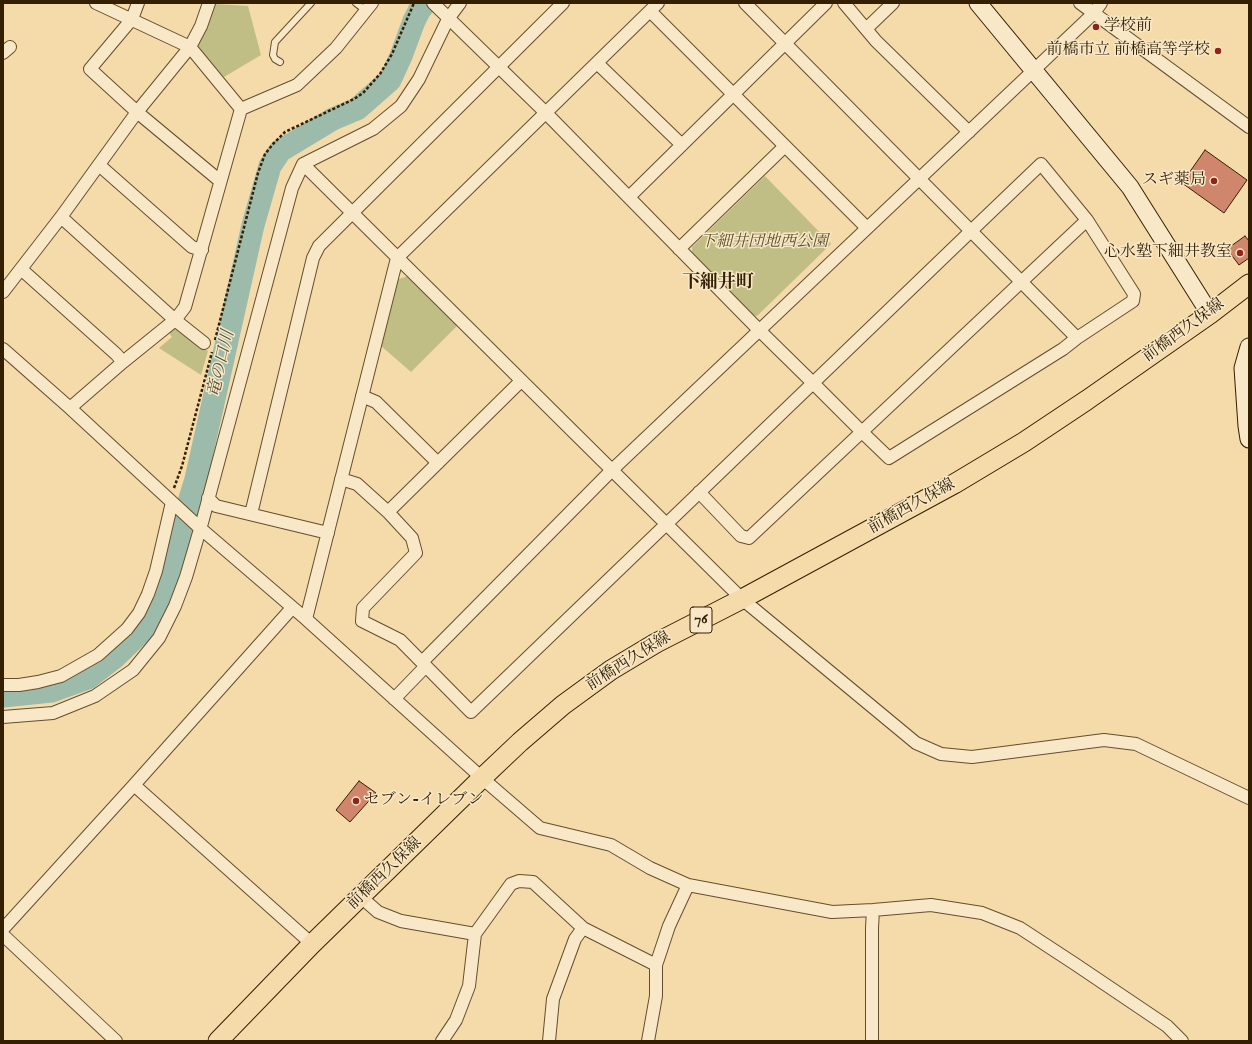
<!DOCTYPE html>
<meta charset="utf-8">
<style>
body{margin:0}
#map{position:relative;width:1252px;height:1044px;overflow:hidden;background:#f5dbaa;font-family:"IM FELL English",serif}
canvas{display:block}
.frame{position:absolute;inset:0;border:4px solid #341f03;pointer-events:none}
</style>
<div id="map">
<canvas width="1252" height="1044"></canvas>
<div class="frame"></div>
</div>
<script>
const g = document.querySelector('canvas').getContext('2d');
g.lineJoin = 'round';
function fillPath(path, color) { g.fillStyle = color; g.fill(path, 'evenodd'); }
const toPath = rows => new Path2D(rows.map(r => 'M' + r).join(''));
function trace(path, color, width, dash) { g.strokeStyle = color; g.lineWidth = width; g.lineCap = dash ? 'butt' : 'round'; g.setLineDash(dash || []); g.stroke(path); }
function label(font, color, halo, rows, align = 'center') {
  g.font = font + ' "IM FELL English","Noto Serif JP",serif'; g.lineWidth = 3; g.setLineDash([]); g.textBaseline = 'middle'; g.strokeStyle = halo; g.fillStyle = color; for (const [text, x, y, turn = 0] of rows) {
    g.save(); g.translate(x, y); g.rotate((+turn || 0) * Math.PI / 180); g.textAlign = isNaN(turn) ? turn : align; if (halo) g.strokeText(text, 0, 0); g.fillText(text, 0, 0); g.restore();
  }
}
fillPath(toPath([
 [215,4,248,6,261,55,224,77,198,47,199,38,214,9],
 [765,176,831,244,757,316,752,315,692,253,692,247],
 [408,276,458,325,411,372,380,345,396,280],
 [174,329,180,330,208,351,201,375,159,348,172,337,169,333]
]), '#c0be85');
trace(toPath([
 [3,696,52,691,88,678,114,658,145,628,166,585,185,515,196,479,253,225,270,166,280,151,333,119,357,109,390,80,401,56,414,21,419,11,425,3]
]), '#9cbbaa', 23);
const building = toPath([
 [1205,150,1247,180,1224,213,1182,183,1205,150],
 [1245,236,1249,241,1249,258,1239,265,1227,249,1245,236],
 [359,781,376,793,350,822,336,810,359,781]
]);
fillPath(building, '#cf866d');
trace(building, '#341f03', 1);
const lane = toPath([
 [356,3,365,10],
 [280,62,275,59,273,55,275,42,311,3]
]);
const street = toPath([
 [96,3,190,47,241,109],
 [138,3,132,19,90,69,137,112,220,181],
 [745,3,1077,338],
 [844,3,876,41,969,132],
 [1080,3,1249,127],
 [650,11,867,228],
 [866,29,893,3],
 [3,53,10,47],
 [597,63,682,145],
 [241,109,297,85,336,48,372,3],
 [303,164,742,599,916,743,941,754,972,757,1104,740,1136,744,1249,798],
 [99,165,192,247,202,250],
 [629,197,826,3],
 [61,217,175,320,204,343],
 [679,249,785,146],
 [21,269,116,354,123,362],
 [3,292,61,217,137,112,190,47,201,26,209,3],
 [3,349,70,408,200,528,306,619,482,778,540,828,611,845,650,868,688,885,832,912,873,910,931,905,982,913,1020,928,1075,964,1167,1026,1182,1041],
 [362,396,376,402,438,463],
 [70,408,123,362,175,320,185,307,241,109],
 [341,479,357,484,388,512,412,538,416,553,363,608,362,621,400,640,471,712,813,383,971,231,1041,164,1087,220,1134,294,1133,301,1077,338,1063,349,889,458,862,432,813,383,759,330,545,112,433,3],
 [699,492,741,536,749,538,1087,220],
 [208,498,216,506,328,533],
 [388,512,521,381],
 [251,514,313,258,319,246,563,3],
 [306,619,397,258,658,3],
 [422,662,612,470,1034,70,1094,13,1101,3],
 [3,685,19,685,38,682,61,676,98,655,127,629,139,613,148,594,156,571,172,502],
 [394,699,426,666],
 [3,717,53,713,95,696,133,670,159,638,175,606,186,577,203,519,292,188,303,164,373,129,401,106,419,79,448,19,460,3],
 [134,785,312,944],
 [361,897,378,912,401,921,475,934],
 [3,929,134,785,292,608],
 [3,935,116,1041],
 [442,1041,456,1020,469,986,475,934,511,884,519,881,533,882,583,928,656,965],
 [549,1041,553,999,575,939,583,928],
 [648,1041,656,996,656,965,669,926,688,885],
 [872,1041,872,928,873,910]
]);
const secondary = toPath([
 [978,3,1130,187,1210,314],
 [1249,347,1243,368,1247,426,1249,439]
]);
const primary = toPath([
 [218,1041,312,944,482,778,520,742,563,705,611,670,656,643,742,599,954,484,1024,442,1087,400,1210,314,1249,284]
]);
trace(lane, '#644e2d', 8);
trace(street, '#644e2d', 14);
trace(secondary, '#341f03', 19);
trace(primary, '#341f03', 21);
trace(toPath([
 [215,340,258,173,265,154,273,144,285,132,354,99,363,93,380,74,392,54,414,3],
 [174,488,182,466,212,352]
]), '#341f03', 2.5, [3, 2]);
trace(lane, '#f8e8c8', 6);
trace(street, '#f8e8c8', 12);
trace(secondary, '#f8e8c8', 17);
trace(primary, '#f5dbaa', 19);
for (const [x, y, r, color] of [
 [1096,27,4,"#8f2418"],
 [1218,51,4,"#8f2418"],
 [1214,181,4,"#8f2418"],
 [1240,253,4,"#8f2418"],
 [356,801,4,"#8f2418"]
]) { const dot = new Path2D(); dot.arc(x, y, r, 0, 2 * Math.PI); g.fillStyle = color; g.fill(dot); trace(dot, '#f8e8c8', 1.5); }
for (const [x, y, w] of [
 [701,620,22]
]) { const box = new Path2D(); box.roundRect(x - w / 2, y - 13, w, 26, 3); g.fillStyle = '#f8e8c8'; g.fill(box); trace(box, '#341f03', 1); }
label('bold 15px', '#341f03', null, [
 ["76",701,620]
]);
label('16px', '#341f03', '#f8e8c8', [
 ["学校前",1104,27,"left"],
 ["前橋市立 前橋高等学校",1210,51],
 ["スギ薬局",1206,181],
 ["心水塾下細井教室",1232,253],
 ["セブン-イレブン",364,801,"left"]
], 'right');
label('italic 16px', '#5e4f2a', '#f8e8c8', [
 ["下細井団地西公園",764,243]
]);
label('16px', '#341f03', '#f8e8c8', [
 ["前橋西久保線",1184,331,-36],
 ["前橋西久保線",912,507,-29],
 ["前橋西久保線",629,662,-32],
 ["前橋西久保線",385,874,-44]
]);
label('italic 17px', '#534e35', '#f8e8c8', [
 ["竜の口川",222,364,-77]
]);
label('bold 18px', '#341f03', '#f8e8c8', [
 ["下細井町",718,283]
]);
</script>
